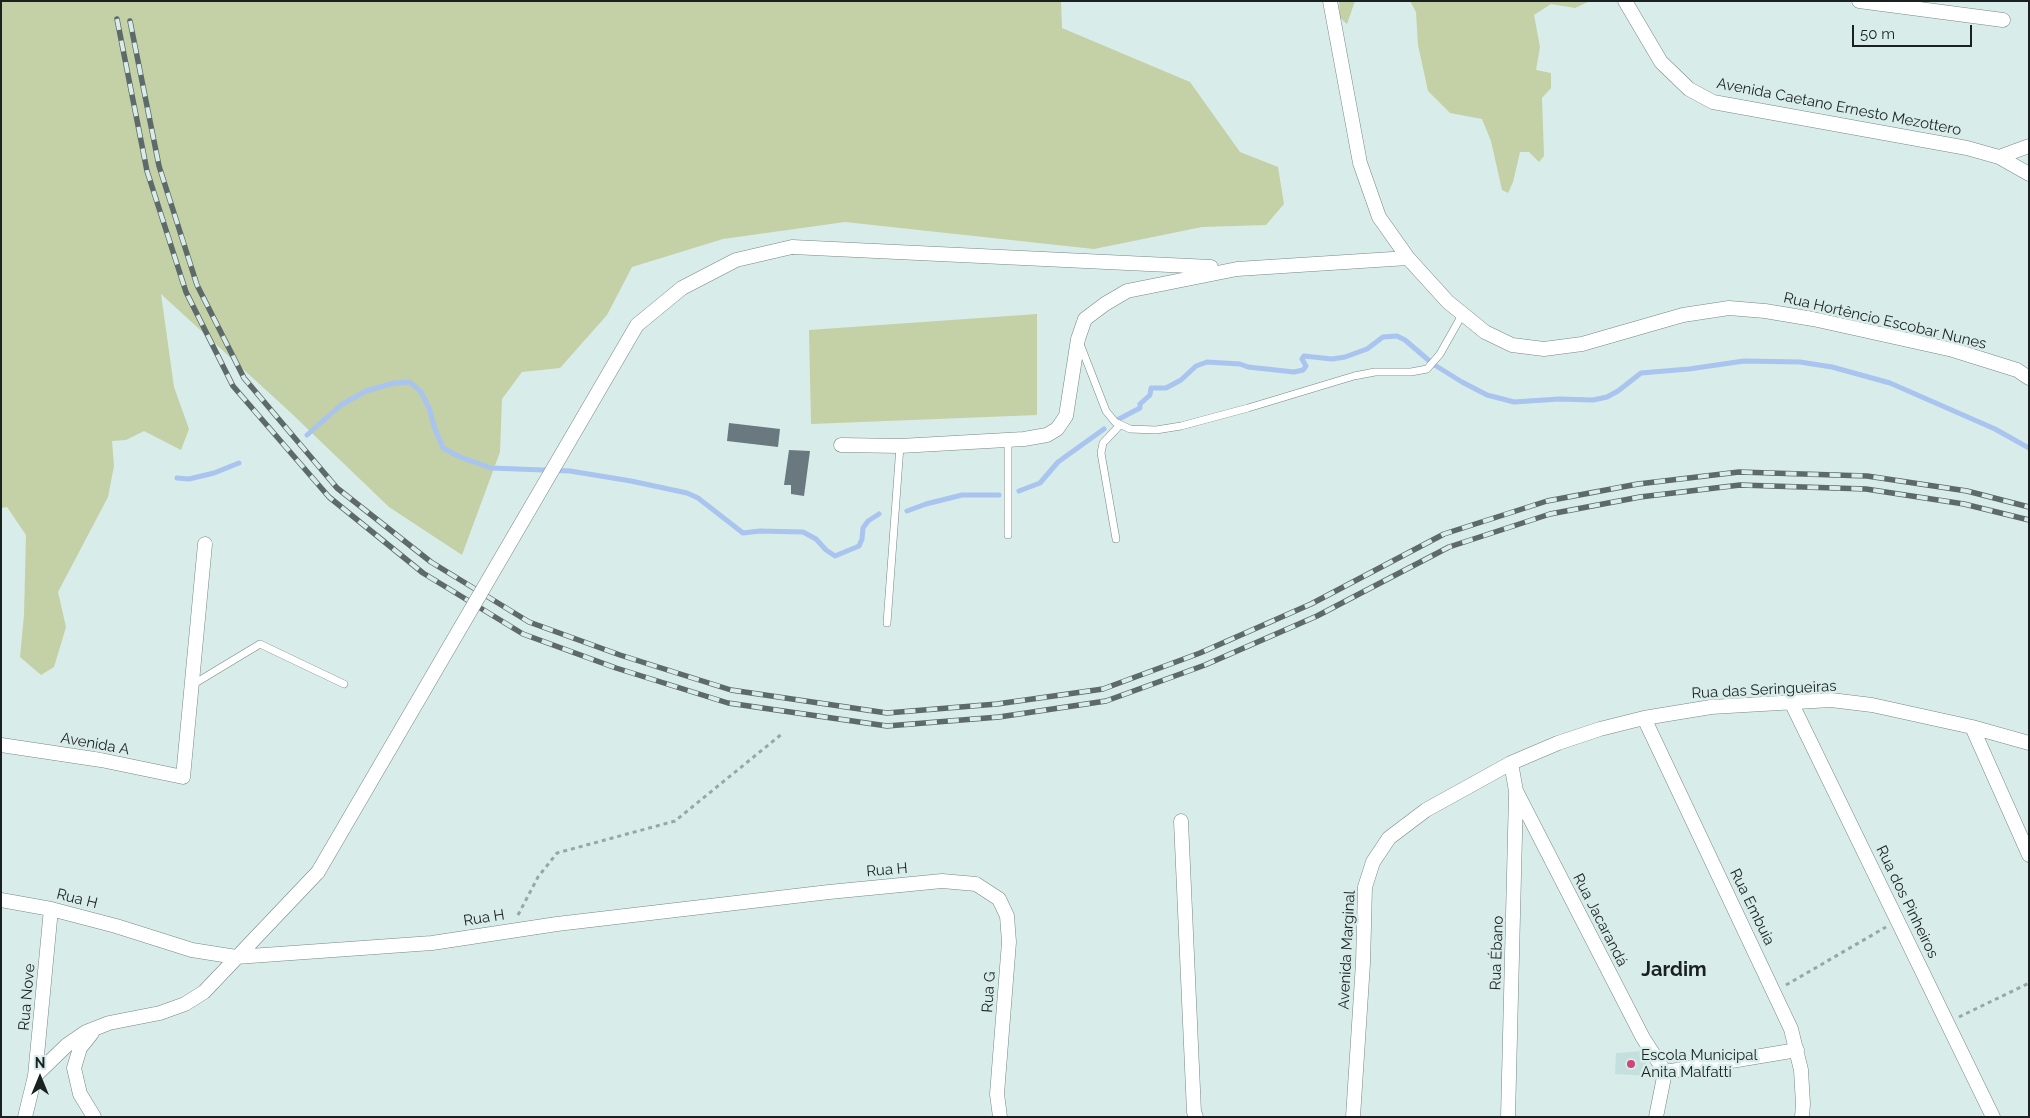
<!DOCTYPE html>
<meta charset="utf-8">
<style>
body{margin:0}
#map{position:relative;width:2030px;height:1118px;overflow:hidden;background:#d8ecea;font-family:Raleway,sans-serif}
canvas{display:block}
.frame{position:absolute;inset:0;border:2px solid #1a2221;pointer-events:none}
.north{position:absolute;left:15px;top:1053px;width:50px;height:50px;-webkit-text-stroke:4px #d8ecea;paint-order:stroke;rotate:0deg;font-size:14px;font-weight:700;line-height:20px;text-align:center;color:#1a2221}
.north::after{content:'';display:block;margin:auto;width:18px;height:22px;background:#1a2221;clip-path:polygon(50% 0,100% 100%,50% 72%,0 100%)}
.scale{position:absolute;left:1852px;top:25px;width:120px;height:22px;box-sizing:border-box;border:2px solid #1a2221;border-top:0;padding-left:6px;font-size:15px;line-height:18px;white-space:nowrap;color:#1a2221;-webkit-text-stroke:4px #d8ecea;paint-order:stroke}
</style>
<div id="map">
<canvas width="2030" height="1118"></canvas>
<div class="frame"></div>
<div class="north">N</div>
<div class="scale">50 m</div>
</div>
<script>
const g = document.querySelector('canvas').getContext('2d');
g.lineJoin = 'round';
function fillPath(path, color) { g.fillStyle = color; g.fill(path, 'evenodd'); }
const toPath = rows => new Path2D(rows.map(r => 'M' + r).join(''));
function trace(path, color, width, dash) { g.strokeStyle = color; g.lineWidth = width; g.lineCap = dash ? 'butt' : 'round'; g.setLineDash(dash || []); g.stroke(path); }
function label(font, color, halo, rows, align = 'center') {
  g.font = font + ' Raleway,sans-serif'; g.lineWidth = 5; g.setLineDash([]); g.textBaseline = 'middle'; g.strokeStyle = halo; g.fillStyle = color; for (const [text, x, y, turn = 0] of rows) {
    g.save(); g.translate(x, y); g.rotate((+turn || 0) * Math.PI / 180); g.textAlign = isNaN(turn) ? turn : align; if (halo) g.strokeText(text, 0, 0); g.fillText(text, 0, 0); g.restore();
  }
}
fillPath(toPath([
 [1643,1051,1650,1076,1615,1074,1616,1053]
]), '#c4e0de');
fillPath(toPath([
 [1,1,1061,1,1062,28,1190,82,1240,152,1278,167,1284,204,1266,225,1202,227,1094,249,845,222,723,239,632,267,607,315,560,368,522,372,502,399,500,452,462,555,389,507,290,412,161,294,174,387,189,429,181,450,144,431,126,440,112,441,114,466,108,497,58,592,66,627,54,667,41,675,20,657,24,615,26,535,7,507,1,508],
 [1339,1,1355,1,1347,24,1340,18],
 [1410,1,1590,1,1575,8,1551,4,1534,15,1540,47,1536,70,1551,73,1551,88,1542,98,1544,156,1539,162,1529,152,1520,152,1513,182,1508,193,1502,190,1491,141,1482,119,1450,113,1428,91,1418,45,1416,12],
 [1037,314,1037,415,811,424,809,330]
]), '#c4d0a5');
trace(toPath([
 [1119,419,1140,408,1140,404,1150,395,1151,388,1166,388,1181,380,1196,366,1207,362,1240,364,1248,367,1294,372,1303,370,1306,366,1302,359,1304,356,1332,359,1345,357,1367,349,1383,337,1397,336,1405,340,1433,364,1462,382,1487,395,1514,402,1559,399,1593,400,1607,397,1618,391,1641,373,1689,369,1744,361,1800,362,1832,367,1890,383,1995,429,2029,448],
 [307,435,341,405,366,391,394,383,410,382,421,392,429,408,435,429,443,448,460,457,491,468,570,471,631,481,687,493,698,498,743,533,760,531,803,532,816,539,826,550,835,556,859,546,862,539,863,528,868,521,879,514],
 [177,478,189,479,214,473,239,463],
 [1019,491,1040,483,1058,462,1104,429],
 [907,511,926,504,962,495,999,495]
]), '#a8c4ef', 5);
fillPath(toPath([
 [729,423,780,429,778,447,727,441],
 [789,450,810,451,804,496,791,494,791,485,784,485]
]), '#69797f');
const service = toPath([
 [1080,344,1106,411,1115,422,1130,429,1156,430,1181,426,1248,408,1354,376,1375,372,1411,372,1427,369,1440,354,1462,315],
 [1008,440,1008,535],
 [1116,539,1101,453,1103,443,1120,425],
 [887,623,900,446],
 [192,685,260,644,344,684]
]);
const minor = toPath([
 [1330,1,1360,163,1379,217,1408,258,1448,302,1485,332,1512,345,1544,349,1582,344,1683,315,1729,308,1765,311,1813,319,1953,350,2017,370,2029,378],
 [1625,1,1661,62,1689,89,1713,102,1967,148,1999,157,2029,174],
 [1859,1,2003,20],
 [1999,157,2029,146],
 [792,247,1211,267],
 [841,445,900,446,1024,439,1047,435,1057,429,1066,416,1078,339,1085,319,1105,304,1127,291,1237,269,1408,258],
 [1791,702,1993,1117],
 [1644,718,1791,1029,1801,1070,1803,1104,1802,1117],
 [1972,727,2029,855],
 [1,745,101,760,183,777,205,544],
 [1511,763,1516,791,1643,1038,1665,1072,1656,1117],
 [1181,821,1194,1112,1196,1117],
 [1,900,51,909,116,926,192,950,236,957,432,943,557,924,829,892,942,881,976,884,999,899,1007,916,1009,942,997,1094,1000,1117],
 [92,1033,80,1048,74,1068,80,1094,94,1117],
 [1665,1072,1797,1050],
 [35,1076,67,1045,86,1032,109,1023,160,1013,185,1004,204,992,318,872],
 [25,1117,35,1076,51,909],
 [1353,1117,1363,963,1365,887,1373,862,1389,838,1426,810,1511,763,1558,743,1600,729,1644,718,1711,707,1831,700,1872,705,1972,727,2029,743],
 [1508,1117,1516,794]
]);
trace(service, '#768786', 8);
trace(minor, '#768786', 15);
trace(toPath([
 [518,915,538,877,557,853,675,821,783,733],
 [1786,985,1886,927],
 [1959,1017,2029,983]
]), '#97a7a5', 3, [4, 4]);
trace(service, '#fff', 7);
trace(minor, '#fff', 14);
const rail = toPath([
 [117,19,147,171,186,292,233,386,329,497,423,573,523,634,616,668,728,703,887,726,999,717,1106,701,1205,665,1317,616,1449,547,1550,514,1640,497,1740,485,1866,489,1964,504,2029,520],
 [130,21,159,166,197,285,244,378,337,488,431,562,529,622,620,655,731,690,887,713,997,704,1103,689,1200,653,1311,604,1444,534,1547,501,1638,484,1739,472,1867,476,1967,491,2029,507]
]);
trace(rail, '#5e6a69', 5.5);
trace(rail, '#d8ecea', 4, [11]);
const minorBridge = toPath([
 [318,872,637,325,682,288,736,260,792,247]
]);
trace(minorBridge, '#768786', 15, []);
trace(minorBridge, '#fff', 14);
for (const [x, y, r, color] of [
 [1631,1064,5,"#d04477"]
]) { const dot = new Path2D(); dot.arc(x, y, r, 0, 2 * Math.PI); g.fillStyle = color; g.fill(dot); trace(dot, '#d8ecea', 2); }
label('15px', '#1a2221', '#d8ecea', [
 ["Avenida Caetano Ernesto Mezottero",1839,107,11],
 ["Rua Hortêncio Escobar Nunes",1885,321,13],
 ["Rua das Seringueiras",1764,690,-3],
 ["Avenida A",95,744,10],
 ["Rua H",887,870,-5],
 ["Rua H",77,899,14],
 ["Rua dos Pinheiros",1907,902,64],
 ["Rua Embuia",1752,907,64],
 ["Rua H",484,918,-9],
 ["Rua Jacarandá",1600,920,63],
 ["Avenida Marginal",1347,950,-87],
 ["Rua Ébano",1497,953,-88],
 ["Rua G",989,992,-86],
 ["Rua Nove",27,997,-85]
]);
label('15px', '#1a2221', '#d8ecea', [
 ["Escola Municipal",1641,1055],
 ["Anita Malfatti",1641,1072]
], 'left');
label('bold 20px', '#1a2221', '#d8ecea', [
 ["Jardim",1674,970]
]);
</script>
